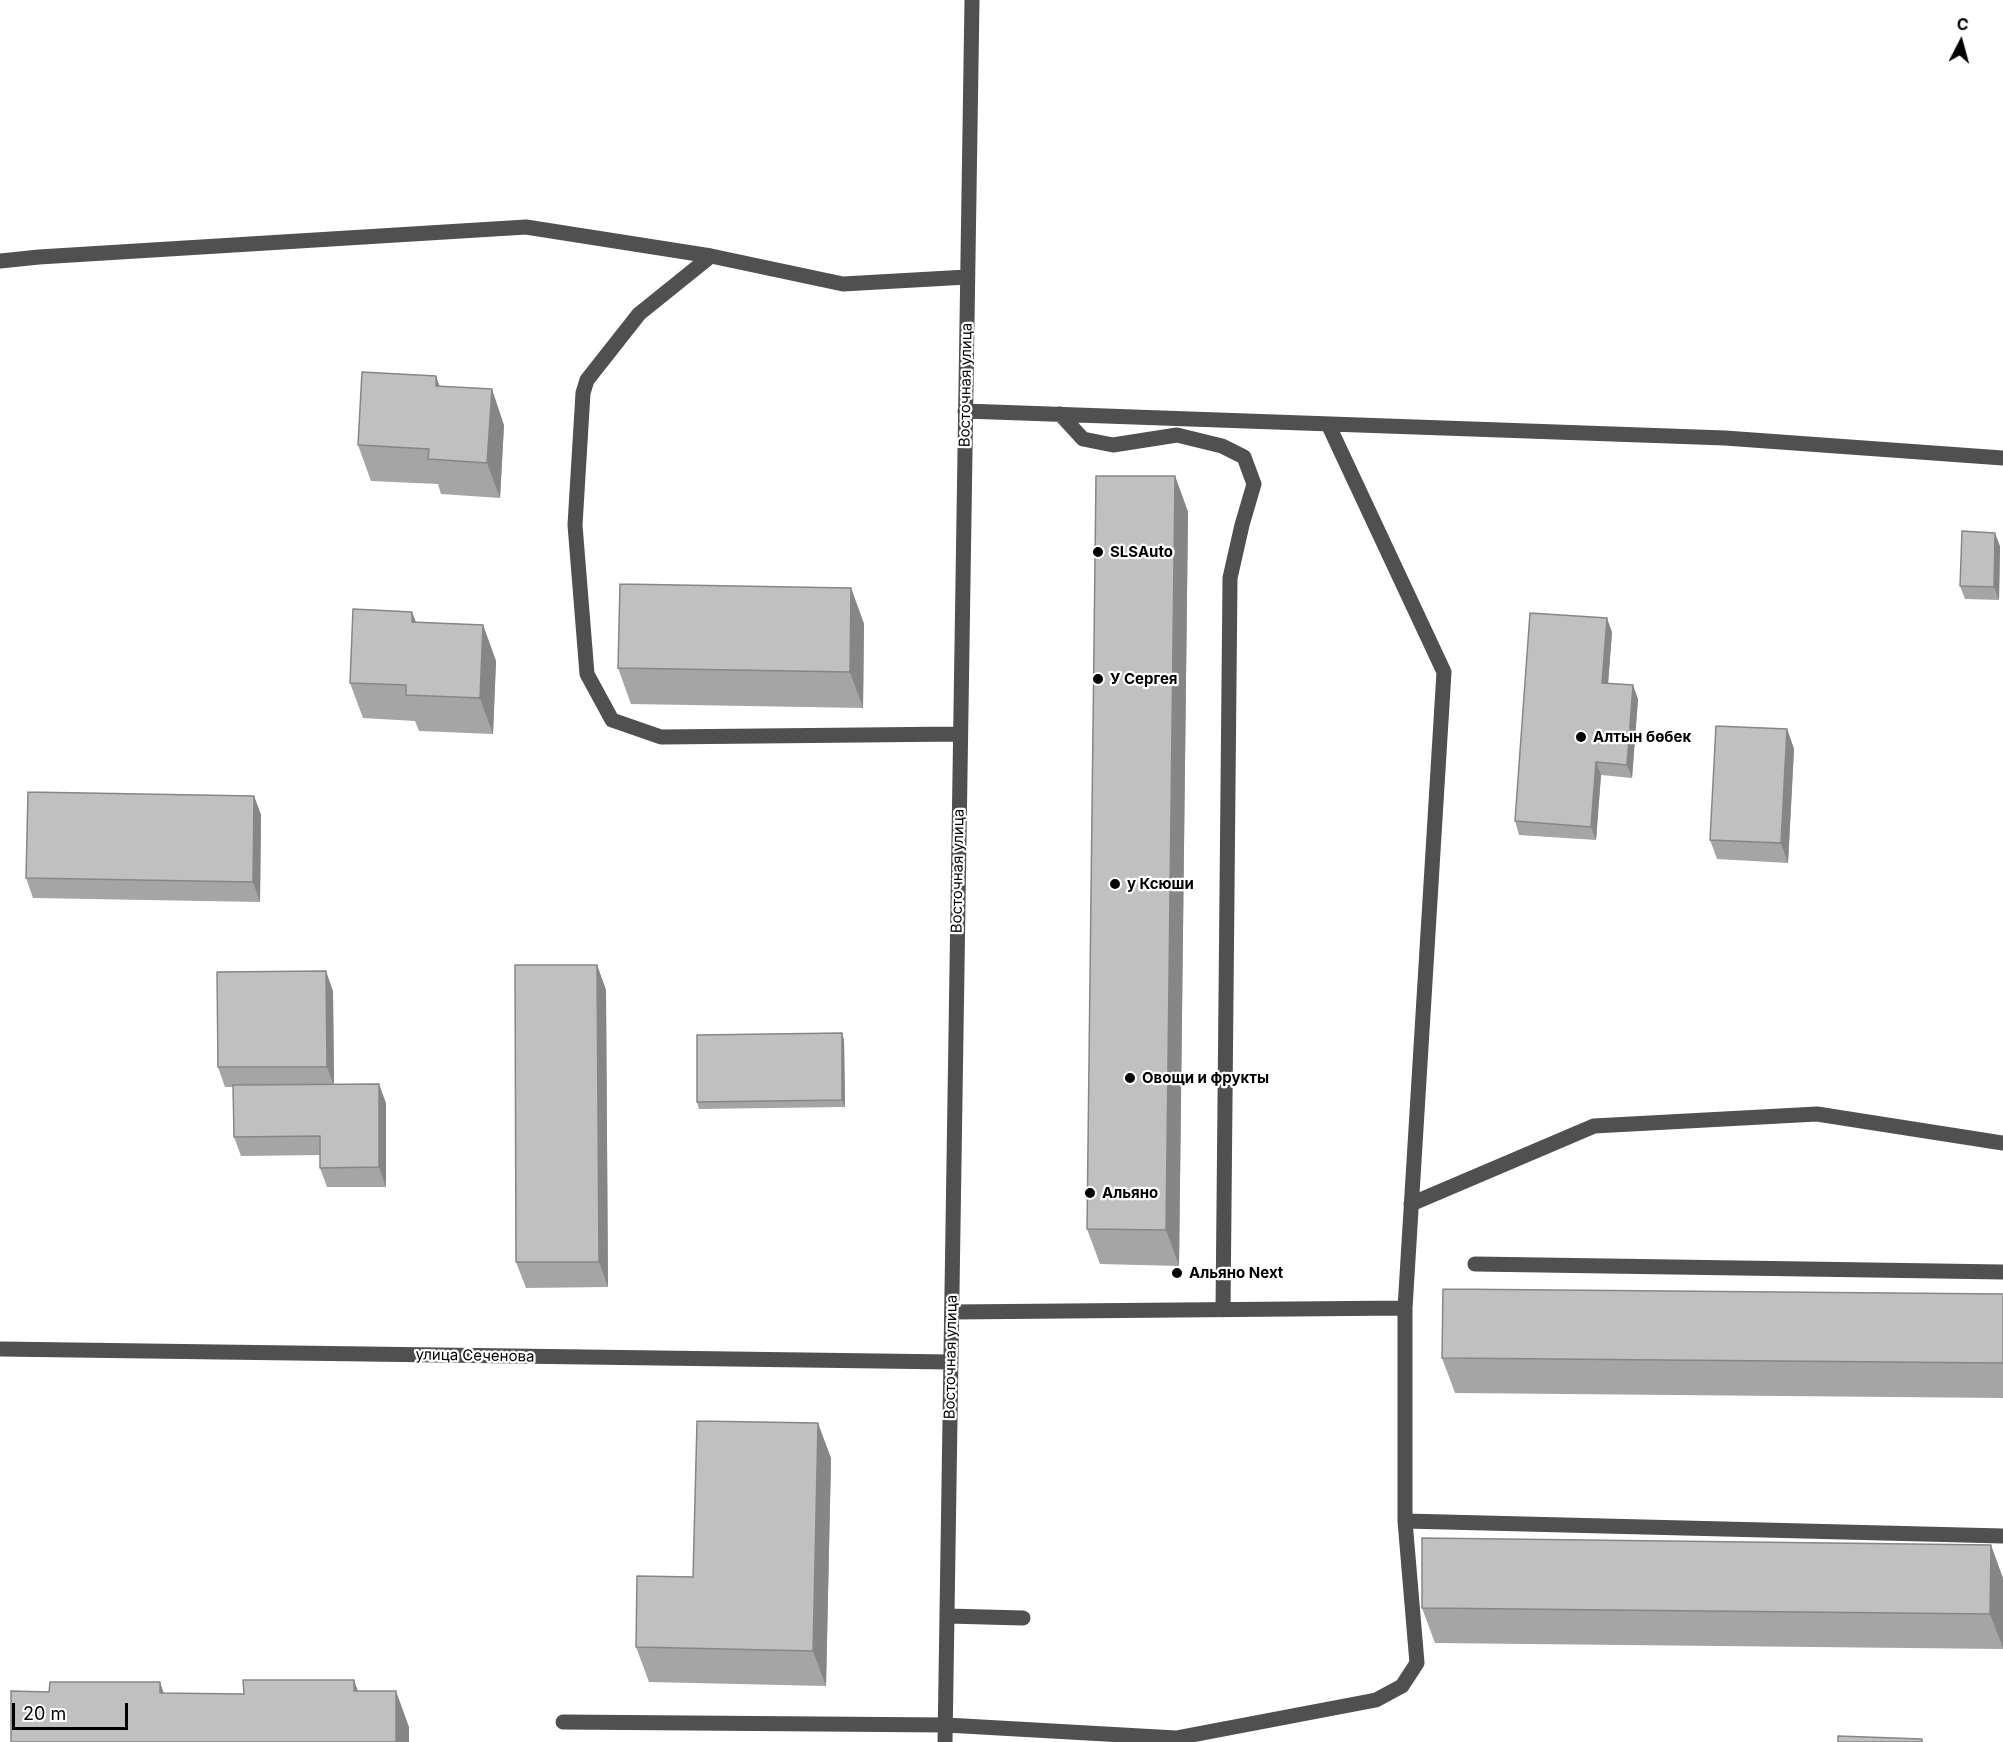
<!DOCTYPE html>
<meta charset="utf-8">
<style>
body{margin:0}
#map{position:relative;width:2003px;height:1742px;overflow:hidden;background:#fff;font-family:Inter,sans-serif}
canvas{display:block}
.north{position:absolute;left:1931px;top:12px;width:60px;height:60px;-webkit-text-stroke:4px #fff;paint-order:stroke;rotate:6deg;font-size:16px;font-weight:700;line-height:24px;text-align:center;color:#000}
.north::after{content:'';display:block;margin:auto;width:21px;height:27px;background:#000;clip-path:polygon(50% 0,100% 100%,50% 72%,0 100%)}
.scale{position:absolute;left:12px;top:1703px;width:116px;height:27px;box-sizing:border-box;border:3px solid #000;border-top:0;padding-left:8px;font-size:18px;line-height:21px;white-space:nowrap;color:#000;-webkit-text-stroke:4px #fff;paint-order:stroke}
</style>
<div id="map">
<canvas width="2003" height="1742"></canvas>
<div class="north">С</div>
<div class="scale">20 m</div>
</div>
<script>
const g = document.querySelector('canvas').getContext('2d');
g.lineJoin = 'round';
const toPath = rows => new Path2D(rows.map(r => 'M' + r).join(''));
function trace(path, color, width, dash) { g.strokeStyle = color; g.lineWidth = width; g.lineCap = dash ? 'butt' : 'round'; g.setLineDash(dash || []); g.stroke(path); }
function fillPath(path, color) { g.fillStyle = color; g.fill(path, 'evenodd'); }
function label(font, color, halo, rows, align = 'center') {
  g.font = font + ' Inter,sans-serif'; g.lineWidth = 4.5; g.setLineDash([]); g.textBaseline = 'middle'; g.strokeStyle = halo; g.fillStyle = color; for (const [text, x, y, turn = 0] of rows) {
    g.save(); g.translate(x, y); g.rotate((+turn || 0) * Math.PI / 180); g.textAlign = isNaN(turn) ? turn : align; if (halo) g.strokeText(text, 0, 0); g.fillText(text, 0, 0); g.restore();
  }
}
trace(toPath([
 [711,256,639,314,587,380,583,393,575,525,587,674,612,720,661,737,960,734],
 [0,261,39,257,526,227,711,256,843,284,967,277],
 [965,411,1725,438,2003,458],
 [1060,414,1083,439,1113,445,1177,435,1222,446,1244,457,1254,484,1242,525,1230,578,1223,1310],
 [1411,1204,1594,1126,1817,1114,2003,1143],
 [1475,1264,2003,1272],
 [952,1312,1405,1308],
 [0,1349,951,1362],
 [1405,1521,2003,1536],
 [947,1616,1023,1618],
 [563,1722,946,1725,1176,1738,1376,1700,1402,1686,1417,1663,1405,1521,1405,1308,1444,672,1328,424],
 [945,1742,972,0]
]), '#505050', 15);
fillPath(toPath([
 [436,376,439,386,504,425,500,498,441,494,438,484,371,481,358,445],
 [1175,476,1188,512,1179,1266,1100,1264,1087,1229],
 [2000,546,1999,600,1965,599,1960,586],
 [851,588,864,624,863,708,631,704,618,668],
 [412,612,416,622,483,625,496,661,493,734,419,731,415,721,363,718,350,683],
 [1612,632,1608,684,1638,699,1632,778,1601,775,1596,840,1519,835,1515,821],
 [1787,729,1794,749,1788,863,1717,859,1710,840],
 [254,796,261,815,260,902,33,898,26,878],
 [597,965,606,990,608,1287,526,1288,516,1262],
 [333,991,334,1084,386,1103,386,1187,327,1187,320,1168,320,1155,241,1156,234,1137,233,1087,225,1087,218,1067],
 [844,1040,845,1107,699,1109,697,1102],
 [2003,1294,2003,1398,1455,1393,1442,1358],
 [831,1458,826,1686,649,1682,636,1647,693,1577],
 [2003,1578,2003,1649,1435,1643,1422,1608]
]), '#a5a5a5');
fillPath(toPath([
 [436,376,449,412,436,386],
 [492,389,504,425,500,498,487,463],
 [1175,476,1188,512,1179,1266,1166,1230],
 [1995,533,2000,546,1999,600,1994,587],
 [851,588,864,624,863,708,850,672],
 [412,612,425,648,412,622],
 [1607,618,1612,632,1607,697,1602,683],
 [483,625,496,661,493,734,480,698],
 [1633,685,1638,699,1632,778,1627,765],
 [1787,729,1794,749,1788,863,1781,843],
 [1596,762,1601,775,1596,840,1591,827],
 [254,796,261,815,260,902,253,882],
 [597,965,606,990,608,1287,599,1262],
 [326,971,333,991,334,1086,327,1067],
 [842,1033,844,1040,845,1107,842,1100],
 [379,1084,386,1103,386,1187,379,1167],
 [818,1423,831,1458,826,1686,813,1651],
 [1991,1545,2003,1578,2003,1648,1990,1614],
 [354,1680,367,1716,354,1691],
 [160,1682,172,1717,160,1693],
 [396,1691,409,1727,409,1742,396,1742]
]), '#868686');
const building = toPath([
 [362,372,436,376,436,386,492,389,487,463,428,459,429,449,358,445,362,372],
 [1096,476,1175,476,1166,1230,1087,1229,1096,476],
 [1962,531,1995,533,1994,587,1960,586,1962,531],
 [620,584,851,588,850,672,618,668,620,584],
 [353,609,412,612,412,622,483,625,480,698,406,695,406,685,350,683,353,609],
 [1530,613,1607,618,1602,683,1633,685,1627,765,1596,762,1591,827,1515,821,1530,613],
 [1716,726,1787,729,1781,843,1710,840,1716,726],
 [28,792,254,796,253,882,26,878,28,792],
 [515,965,597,965,599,1262,516,1262,515,965],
 [326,971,327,1067,218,1067,217,972,326,971],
 [842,1033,842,1100,697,1102,697,1035,842,1033],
 [379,1084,379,1167,320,1168,320,1136,234,1137,233,1085,379,1084],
 [1443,1289,2003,1294,2003,1363,1442,1358,1443,1289],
 [697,1421,818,1423,813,1651,636,1647,637,1576,693,1577,697,1421],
 [1422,1538,1991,1545,1990,1614,1422,1608,1422,1538],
 [243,1680,354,1680,354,1691,396,1691,396,1742,11,1742,11,1691,49,1692,50,1682,160,1682,160,1693,244,1694,243,1680],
 [1838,1736,1922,1739,1922,1742,1838,1742,1838,1736]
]);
fillPath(building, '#c0c0c0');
trace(building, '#868686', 1.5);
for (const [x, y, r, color] of [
 [1098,552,6,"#000"],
 [1098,679,6,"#000"],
 [1581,737,6,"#000"],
 [1115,884,6,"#000"],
 [1130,1078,6,"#000"],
 [1090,1193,6,"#000"],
 [1177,1273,6,"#000"]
]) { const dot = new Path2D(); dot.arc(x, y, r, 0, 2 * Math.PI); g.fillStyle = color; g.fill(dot); trace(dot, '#fff', 2); }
label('15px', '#000', '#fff', [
 ["Восточная улица",966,385,-89],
 ["Восточная улица",958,871,-89],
 ["улица Сеченова",475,1356,1],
 ["Восточная улица",951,1357,-89]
]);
label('bold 15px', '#000', '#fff', [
 ["SLSAuto",1110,552],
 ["У Сергея",1110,679],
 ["Алтын бөбек",1593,737],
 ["у Ксюши",1127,884],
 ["Овощи и фрукты",1142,1078],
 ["Альяно",1102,1193],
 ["Альяно Next",1189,1273]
], 'left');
</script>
